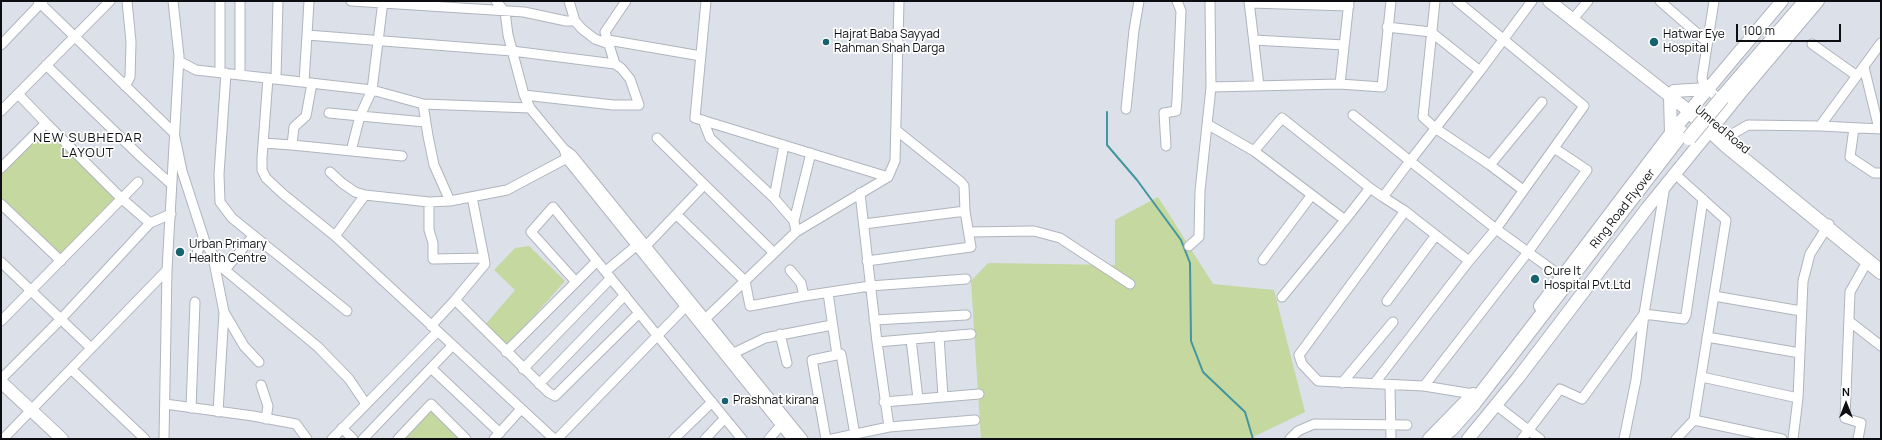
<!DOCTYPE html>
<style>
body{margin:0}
#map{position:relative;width:1882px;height:440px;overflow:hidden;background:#dbe0e9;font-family:Manrope,sans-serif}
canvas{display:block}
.frame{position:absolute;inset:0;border:2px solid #0c0e11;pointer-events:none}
.north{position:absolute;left:1826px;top:384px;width:40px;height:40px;-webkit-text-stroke:3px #fff;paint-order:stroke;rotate:0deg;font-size:11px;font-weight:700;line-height:16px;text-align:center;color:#0c0e11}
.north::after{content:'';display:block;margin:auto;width:14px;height:18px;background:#0c0e11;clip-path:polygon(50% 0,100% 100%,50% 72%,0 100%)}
.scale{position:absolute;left:1736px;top:24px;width:105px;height:18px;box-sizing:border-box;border:2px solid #0c0e11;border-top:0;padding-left:5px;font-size:12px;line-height:14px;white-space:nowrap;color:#0c0e11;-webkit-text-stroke:3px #fff;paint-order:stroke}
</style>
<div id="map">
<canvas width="1882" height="440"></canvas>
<div class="frame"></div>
<div class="north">N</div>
<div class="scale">100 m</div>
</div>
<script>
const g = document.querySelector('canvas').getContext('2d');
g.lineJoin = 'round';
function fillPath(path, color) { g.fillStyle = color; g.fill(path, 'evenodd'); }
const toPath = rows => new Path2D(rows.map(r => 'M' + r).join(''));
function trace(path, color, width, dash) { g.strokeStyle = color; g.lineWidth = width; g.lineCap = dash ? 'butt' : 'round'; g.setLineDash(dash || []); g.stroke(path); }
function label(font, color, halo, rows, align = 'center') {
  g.font = font + ' Manrope,sans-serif'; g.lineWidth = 3.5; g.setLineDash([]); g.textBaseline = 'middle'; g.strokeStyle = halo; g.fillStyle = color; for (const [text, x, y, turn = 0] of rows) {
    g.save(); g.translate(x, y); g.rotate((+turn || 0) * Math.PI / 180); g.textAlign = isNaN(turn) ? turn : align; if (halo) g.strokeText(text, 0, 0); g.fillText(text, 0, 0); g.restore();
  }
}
fillPath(toPath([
 [46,128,116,197,61,254,1,198,1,175],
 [1158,197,1213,284,1274,290,1305,412,1249,439,981,439,971,281,988,263,1115,265,1115,220],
 [529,246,565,281,508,345,485,325,515,290,494,270,515,248],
 [430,410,461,439,403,439]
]), '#c4d89f');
trace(toPath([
 [1107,112,1107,145,1137,180,1181,240,1190,263,1191,341,1203,372,1245,412,1253,439]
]), '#43959e', 2);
const minor = toPath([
 [38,1,174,133,182,171,206,245,225,270,318,347,349,379,366,404],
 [220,1,220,72],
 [240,1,240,74],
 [309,1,307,35,512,51,615,64],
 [351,1,524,12,566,21,575,21],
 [383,1,372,90,360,116,425,122],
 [496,1,505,12,508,35,524,95],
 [569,1,575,21,582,29,595,39,609,44],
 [706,1,695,118,888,177],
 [1210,1,1211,87,1340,84,1382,87,1391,1],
 [1249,1,1259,86],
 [1435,1,1423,117,1435,128,1490,165,1523,190],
 [1457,1,1584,106,1496,229,1562,277],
 [1660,1,1707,42],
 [1714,1,1702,78,1703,82,1723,105],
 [1250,3,1349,6],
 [1573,19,1588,1],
 [1387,27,1431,32,1480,71],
 [608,40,701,56],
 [1254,40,1344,45],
 [1812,44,1857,76],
 [1,45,43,1],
 [179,61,196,70,372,90,423,104,530,108,564,149,572,155,803,439],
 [46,65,141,157,171,184],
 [1864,67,1879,129],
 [226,73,219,174,220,202,232,218,347,311],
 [268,78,262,158,262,170,266,178,283,194,335,236,554,439],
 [276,78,278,1],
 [304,82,307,35],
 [312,83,306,116,294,127,292,145,402,156],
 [1340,84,1349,1],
 [125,86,130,77,131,42,127,1],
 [18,94,46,123],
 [530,108,524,95,613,105,639,105,630,79,621,68,615,64,605,32,626,1],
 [1126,109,1134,30,1139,1],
 [1,111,110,1],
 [329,113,360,116,351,151],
 [703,120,710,138,774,198,794,221,796,232],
 [1207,124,1254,151,1345,220,1370,188,1383,197,1410,161,1353,115],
 [1820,126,1881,43],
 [1854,128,1850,157,1874,173,1881,173],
 [896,130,961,182,964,186,965,211],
 [1729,136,1748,125,1820,126,1881,129],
 [657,138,774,253],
 [263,143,292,145],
 [1166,146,1164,113,1176,111,1177,100,1181,11,1177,1],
 [564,149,567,159,792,439],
 [1254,151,1282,118,1370,188],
 [1490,165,1542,102],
 [1,168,46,123,121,198,150,223,171,214],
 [330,172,342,183,355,192,365,195],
 [1675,174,1726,220,1694,420,1676,439],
 [472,197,484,258],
 [1383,197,1405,211,1469,261,1496,229,1410,161,1480,71,1532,1],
 [774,198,784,145],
 [450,201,507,190,571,156],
 [429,202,429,230,433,243,433,259,484,258,485,264,455,300],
 [1,204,61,261],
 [1405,211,1299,355,1302,364,1318,381,1424,386,1473,394],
 [677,215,745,281,750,306,804,296,870,286,966,279],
 [794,221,811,153],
 [864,224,965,211,971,247,867,261],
 [969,232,1034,231,1060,238,1130,284],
 [335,236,365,195,429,202,450,201,434,165,428,136,423,104],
 [1189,246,1199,237,1200,191,1211,87],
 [643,249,704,185],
 [196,256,203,237],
 [213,257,224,312,244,346,259,362],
 [1263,260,1311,196],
 [1,262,91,348],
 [225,270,253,236],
 [790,270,801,283,804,296],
 [606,271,636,246],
 [576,282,531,232,553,207,639,313],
 [828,293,837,355],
 [1714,296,1801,311],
 [1282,297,1345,220],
 [1387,301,1436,235],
 [874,320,966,315],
 [1,321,138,182],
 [1849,321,1881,346],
 [700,324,796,232,888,177,895,161,899,1],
 [431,326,455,300,548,392,555,396,639,313,742,439],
 [780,334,787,363],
 [939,336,943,397],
 [1707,337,1800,353],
 [911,339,918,399],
 [877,342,971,334],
 [506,352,597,261],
 [734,353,765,338,832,325],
 [431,368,500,433],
 [71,369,145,439],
 [523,369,611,278],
 [1702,377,1798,398],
 [1,379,60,320,150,223],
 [1342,383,1393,322],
 [539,384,625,295],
 [1374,384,1469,261],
 [261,385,268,406,266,419],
 [1390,385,1391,439],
 [1424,386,1528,252,1587,170,1554,148],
 [884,402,979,394],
 [165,404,253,416,296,424,307,439],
 [1496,405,1540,439],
 [191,408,195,302],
 [218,412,224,312],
 [1694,420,1782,439],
 [889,427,975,420],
 [342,428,353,439],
 [3,439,167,270],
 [164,439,167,270,179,56,173,1],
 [332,439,437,332],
 [363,439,452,346],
 [398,439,431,404,466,439],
 [494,439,521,409],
 [557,439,690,302],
 [674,439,712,402],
 [705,439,725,418],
 [769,439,781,425],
 [826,439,812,360,841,354,855,435],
 [832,439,889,427,877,342,860,193],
 [1290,439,1298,431,1314,424,1407,425],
 [1522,439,1560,389,1582,399,1644,314,1684,319,1686,315,1703,199],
 [1624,439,1636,380,1644,314,1665,186],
 [1793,439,1798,398,1803,281,1810,254,1829,224],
 [1858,439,1861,423,1845,418,1850,292,1868,260]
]);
const major = toPath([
 [1549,1,1689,111],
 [1674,91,1707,89],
 [1670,97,1671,133],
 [1540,306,1671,133,1782,1],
 [1,382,62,439],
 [1429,439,1473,394],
 [1468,439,1518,378,1648,207,1742,91,1818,1]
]);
const highway = toPath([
 [1722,98,1806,1],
 [1689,111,1727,146,1881,272],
 [1439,439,1451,429,1474,403,1682,133]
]);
trace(minor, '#afb5bd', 11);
trace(major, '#afb5bd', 14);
trace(highway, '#afb5bd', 16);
trace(minor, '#fff', 9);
trace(major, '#fff', 12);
trace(highway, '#fff', 14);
const highwayBridge = toPath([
 [1689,138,1722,98]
]);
trace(highwayBridge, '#afb5bd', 16, []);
trace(highwayBridge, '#fff', 14);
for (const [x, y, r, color] of [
 [826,42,4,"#17626f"],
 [1654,42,5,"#17626f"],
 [180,252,5,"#17626f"],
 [1535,279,5,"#17626f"],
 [725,401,4,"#17626f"]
]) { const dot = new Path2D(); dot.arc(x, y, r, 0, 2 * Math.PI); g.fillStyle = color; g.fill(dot); trace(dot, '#fff', 1.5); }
label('12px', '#0c0e11', '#fff', [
 ["Hajrat Baba Sayyad",834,35],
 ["Rahman Shah Darga",834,49],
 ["Hatwar Eye",1663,35],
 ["Hospital",1663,49],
 ["Urban Primary",189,245],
 ["Health Centre",189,259],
 ["Cure It",1544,272],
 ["Hospital Pvt.Ltd",1544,286],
 ["Prashnat kirana",733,401]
], 'left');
label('12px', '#0c0e11', '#fff', [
 ["Umred Road",1722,130,40],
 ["Ring Road Flyover",1623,209,-52]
]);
g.letterSpacing = '1px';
label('13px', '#0c0e11', '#fff', [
 ["NEW SUBHEDAR",88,138],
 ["LAYOUT",88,153]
]);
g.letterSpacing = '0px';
</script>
